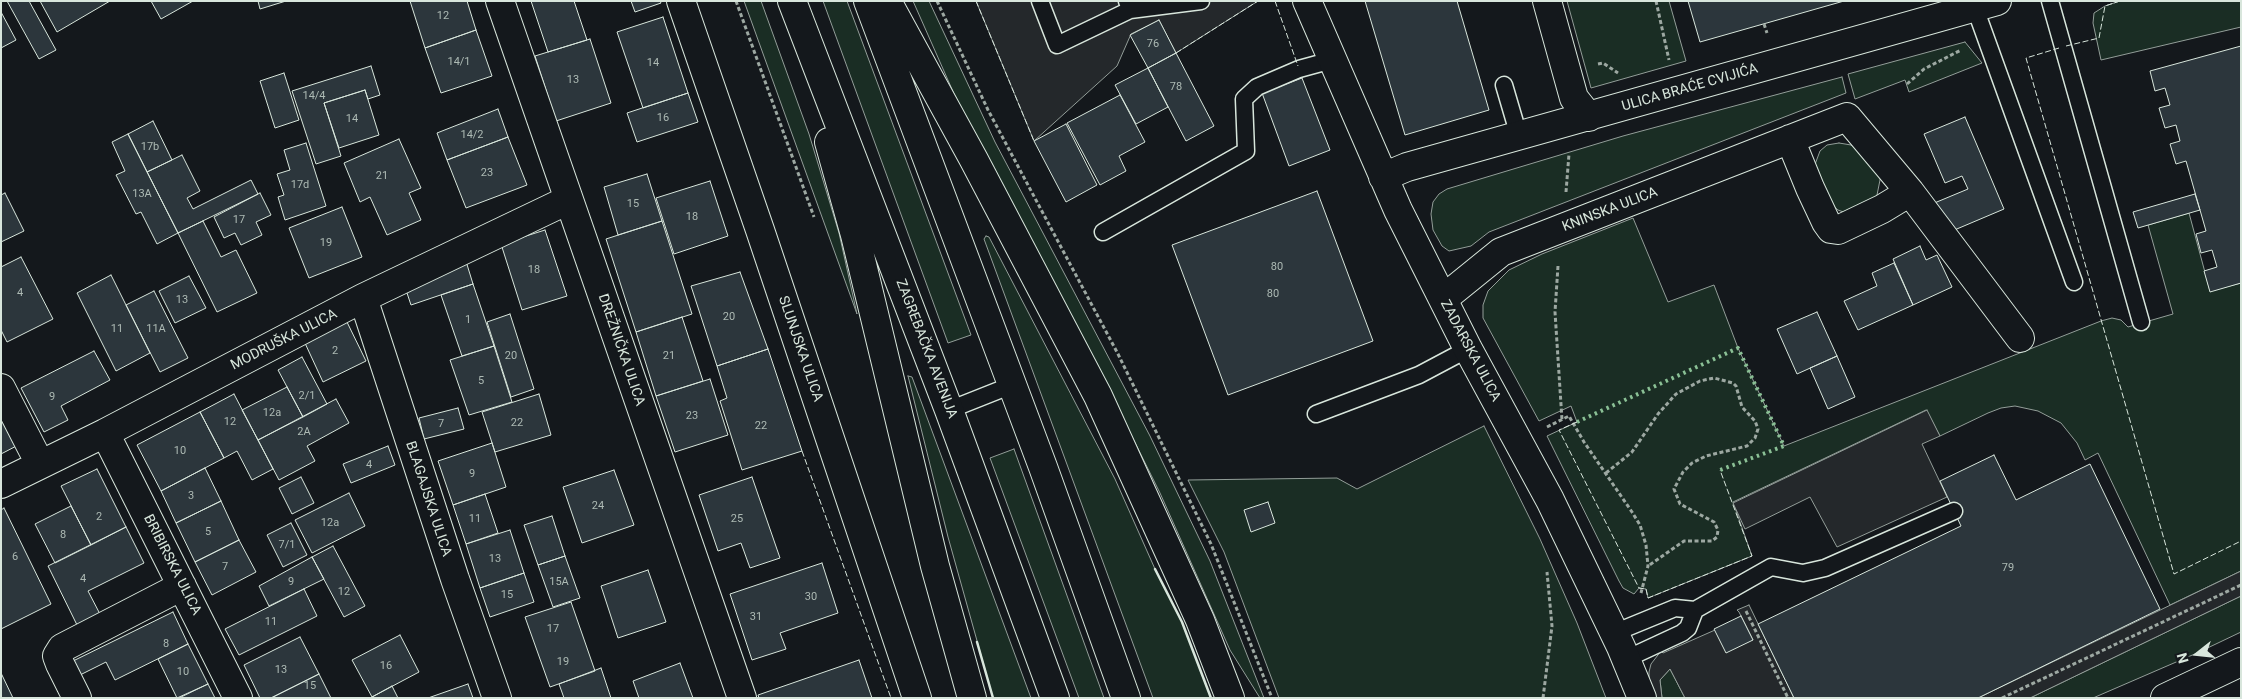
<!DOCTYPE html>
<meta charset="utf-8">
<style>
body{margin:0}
#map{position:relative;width:2242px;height:699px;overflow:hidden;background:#14181c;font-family:Roboto,sans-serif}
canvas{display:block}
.frame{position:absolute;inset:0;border:2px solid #d8e6dc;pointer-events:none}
.north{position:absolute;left:2172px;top:629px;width:50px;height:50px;-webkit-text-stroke:4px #14181c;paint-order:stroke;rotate:254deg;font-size:14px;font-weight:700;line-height:20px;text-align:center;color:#d8e6dc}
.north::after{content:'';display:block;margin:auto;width:18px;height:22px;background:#d8e6dc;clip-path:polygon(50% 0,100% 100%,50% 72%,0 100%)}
</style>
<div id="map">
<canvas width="2242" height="699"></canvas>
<div class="frame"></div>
<div class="north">N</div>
</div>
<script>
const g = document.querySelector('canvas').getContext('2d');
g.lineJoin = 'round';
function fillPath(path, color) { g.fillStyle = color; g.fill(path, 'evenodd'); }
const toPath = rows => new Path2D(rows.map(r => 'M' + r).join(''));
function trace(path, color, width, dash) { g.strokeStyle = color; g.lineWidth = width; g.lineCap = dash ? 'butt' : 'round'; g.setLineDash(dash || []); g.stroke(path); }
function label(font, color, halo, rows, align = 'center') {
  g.font = font + ' Roboto,sans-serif'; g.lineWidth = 4; g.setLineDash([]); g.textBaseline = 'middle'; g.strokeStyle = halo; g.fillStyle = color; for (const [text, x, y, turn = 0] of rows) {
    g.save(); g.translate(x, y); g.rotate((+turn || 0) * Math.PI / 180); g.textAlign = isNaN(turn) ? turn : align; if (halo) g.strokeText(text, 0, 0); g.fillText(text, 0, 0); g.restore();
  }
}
const green = toPath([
 [744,1,761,1,809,134,839,233,857,314,744,1],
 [823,1,847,1,971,335,948,343,823,1],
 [913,1,929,1,995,142,1150,436,1210,561,1264,698,1260,698,1230,650,1160,493,1091,354,955,96,913,1],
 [1567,1,1669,1,1686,61,1591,88,1567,1],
 [2120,1,2241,1,2241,27,2101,60,2093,23,2094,13,2105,6,2120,1],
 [1965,42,1982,63,1909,92,1905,80,1855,99,1848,74,1965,42],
 [1842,77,1846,93,1489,232,1471,246,1449,251,1442,246,1433,230,1431,214,1433,202,1439,194,1447,189,1623,136,1842,77],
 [1839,143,1851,145,1865,153,1881,175,1877,195,1869,205,1846,213,1838,210,1827,201,1814,167,1820,151,1827,145,1839,143],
 [2189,213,2210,291,2241,283,2241,571,2170,605,2098,453,2085,460,2077,443,2061,423,2038,411,2015,406,2001,408,1988,413,1940,436,1926,410,1733,502,1752,556,1648,598,1646,589,1639,588,1634,594,1623,588,1619,581,1547,436,1577,422,1571,406,1539,421,1483,318,1483,305,1488,291,1509,270,1542,254,1633,218,1668,302,1714,285,1738,348,1784,446,2101,321,2112,318,2121,320,2128,327,2173,314,2148,225,2189,213],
 [986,236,989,237,1115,479,1155,569,1182,622,1211,698,1153,698,984,239,986,236],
 [908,376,912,377,1031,698,993,698,948,537,908,376],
 [1484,426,1540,539,1577,623,1606,698,1279,698,1224,552,1188,480,1337,478,1357,489,1484,426],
 [1014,449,1104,698,1079,698,990,458,1014,449],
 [2241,596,2241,632,2197,653,2093,698,2030,698,2241,596],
 [1670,669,1685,698,1662,698,1660,680,1670,669]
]);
fillPath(green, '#1a2d24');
trace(green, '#939e99', 1);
const parking = toPath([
 [976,1,1258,1,1176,53,1159,20,1131,34,1117,66,1034,141,976,1],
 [1927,410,1940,436,1922,444,1947,497,1837,547,1810,497,1745,529,1733,503,1927,410],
 [2241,571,2241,596,2030,698,1978,698,2241,571],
 [1749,605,1794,698,1685,698,1670,669,1660,680,1662,698,1654,698,1649,682,1649,672,1651,664,1661,651,1663,653,1715,630,1753,640,1739,612,1737,610,1749,605]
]);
fillPath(parking, '#24282b');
trace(parking, '#939e99', 1);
const building = toPath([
 [7,1,29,1,56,50,39,59,7,1],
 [40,1,110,1,57,32,40,1],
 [151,1,193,1,161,19,151,1],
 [258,1,286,1,260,9,258,1],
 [410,1,467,1,476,30,425,48,410,1],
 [531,1,574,1,587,40,548,52,531,1],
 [631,1,660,1,661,3,635,12,631,1],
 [1365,1,1457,1,1489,110,1405,135,1365,1],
 [1688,1,1844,1,1700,42,1688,1],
 [1,12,16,40,1,48,1,12],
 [663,17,688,93,643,108,617,32,663,17],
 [1159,20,1176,53,1148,68,1130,35,1159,20],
 [476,30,492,76,441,93,425,48,476,30],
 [590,39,611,103,556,121,535,56,590,39],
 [2241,46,2241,283,2210,292,2204,271,2217,267,2212,250,2201,253,2196,234,2206,231,2186,161,2176,164,2170,144,2180,141,2176,125,2165,128,2159,108,2170,105,2165,88,2155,91,2150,71,2241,46],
 [1176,53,1214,126,1186,141,1148,68,1176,53],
 [371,66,380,95,368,99,365,90,324,103,341,156,316,164,292,91,371,66],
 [1148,68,1168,107,1136,124,1115,85,1148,68],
 [284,73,299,120,275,128,260,81,284,73],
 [1302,78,1330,150,1289,166,1262,93,1302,78],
 [365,90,379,135,339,148,324,103,365,90],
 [688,93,698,122,637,142,627,113,688,93],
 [1120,95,1145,142,1119,156,1126,171,1100,185,1067,123,1120,95],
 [498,109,508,137,447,160,437,133,498,109],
 [1965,117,2004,209,1945,234,1932,204,1968,189,1962,176,1945,183,1924,134,1965,117],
 [153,121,172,160,147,172,128,134,153,121],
 [1066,124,1097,185,1066,202,1034,141,1066,124],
 [128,134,178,233,157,244,141,212,136,214,116,175,125,171,112,142,128,134],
 [508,137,527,185,466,208,447,160,508,137],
 [399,139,421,188,409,193,421,220,387,235,370,197,360,202,344,163,399,139],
 [306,143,326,206,285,220,278,197,284,195,277,174,290,170,284,150,306,143],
 [182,155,200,191,187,198,193,209,251,180,258,194,178,233,147,172,182,155],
 [647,174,662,221,618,235,604,187,647,174],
 [710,181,728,236,674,254,656,198,710,181],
 [1317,191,1373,341,1228,395,1172,245,1317,191],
 [5,193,24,231,1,242,1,195,5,193],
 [260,193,271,215,256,222,262,235,241,245,235,233,224,238,214,217,260,193],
 [2195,194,2200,210,2138,228,2133,212,2195,194],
 [342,207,362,257,309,278,289,228,342,207],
 [203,221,221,257,236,250,257,293,217,312,178,233,203,221],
 [662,221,692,314,636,332,606,239,662,221],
 [545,230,567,296,522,310,501,244,545,230],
 [1920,246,1926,260,1937,255,1952,287,1913,305,1893,259,1920,246],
 [21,257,53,319,7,342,1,330,1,267,21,257],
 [465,258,473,284,411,305,405,287,465,258],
 [1894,263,1913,305,1858,330,1844,301,1877,286,1872,273,1894,263],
 [740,272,768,349,717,366,691,286,740,272],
 [111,275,150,353,116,371,77,293,111,275],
 [189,276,206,308,175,323,159,291,189,276],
 [473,284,494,346,462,356,441,295,473,284],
 [154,291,188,358,160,372,126,305,154,291],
 [1817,312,1837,356,1797,374,1777,329,1817,312],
 [510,314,534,389,511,397,487,322,510,314],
 [682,317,703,381,656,396,636,332,682,317],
 [346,320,366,361,323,382,304,341,346,320],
 [494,346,512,402,469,415,450,360,494,346],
 [768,349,802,451,742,470,720,401,727,398,717,366,768,349],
 [94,351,110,380,61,406,68,420,44,432,21,388,94,351],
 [1837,356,1855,397,1828,409,1810,368,1837,356],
 [302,357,327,404,303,417,278,370,302,357],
 [710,379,728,435,675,452,656,396,710,379],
 [287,387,303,417,258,440,242,410,287,387],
 [234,394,273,469,252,480,237,451,224,458,200,412,234,394],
 [539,394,551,435,495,452,482,412,539,394],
 [336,399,349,423,307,446,315,461,279,480,258,440,336,399],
 [1,400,24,442,1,454,1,400],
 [458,408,464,429,424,439,419,418,458,408],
 [200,412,224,458,161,491,137,445,200,412],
 [492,443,506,487,453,505,438,461,492,443],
 [388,446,395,465,351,483,343,464,388,446],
 [1994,455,2016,500,2090,464,2160,609,1978,698,1794,698,1758,624,1961,526,1940,481,1994,455],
 [205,468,221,501,176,523,161,491,205,468],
 [97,469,126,527,91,545,61,486,97,469],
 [614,470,634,525,582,543,563,487,614,470],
 [301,477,314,503,292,514,279,488,301,477],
 [752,477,780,558,750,568,741,543,718,551,699,495,752,477],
 [349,493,365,526,312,553,295,520,349,493],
 [485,494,498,533,466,544,453,505,485,494],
 [221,501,239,540,195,562,176,523,221,501],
 [1268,502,1275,523,1251,532,1244,510,1268,502],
 [71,506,91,545,55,563,35,524,71,506],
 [4,508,51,604,1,629,1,510,4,508],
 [552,516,565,556,538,565,524,525,552,516],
 [291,523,307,555,283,567,267,535,291,523],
 [126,527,144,563,88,591,101,616,78,627,48,566,126,527],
 [510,530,524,573,480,588,466,544,510,530],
 [239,540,256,572,212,595,195,562,239,540],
 [333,546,365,606,344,617,312,557,333,546],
 [565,556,580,598,553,607,538,565,565,556],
 [312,557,324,579,269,606,259,586,312,557],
 [822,563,838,613,780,633,786,649,752,660,730,594,822,563],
 [648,570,666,622,618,638,601,586,648,570],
 [524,573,534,602,490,617,480,588,524,573],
 [304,589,317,616,239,655,225,629,304,589],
 [571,602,595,671,550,687,525,617,571,602],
 [173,612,188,644,115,680,106,662,78,676,71,662,173,612],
 [1741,616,1753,640,1726,653,1714,629,1741,616],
 [400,635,419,672,372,697,352,660,400,635],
 [300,637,319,674,271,698,260,698,244,665,300,637],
 [188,644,208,684,177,698,158,659,188,644],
 [859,660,872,698,759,698,758,695,859,660],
 [680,663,693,698,639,698,633,681,680,663],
 [601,668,611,698,564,698,559,684,601,668],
 [1,673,13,698,1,698,1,673],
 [319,674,331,698,271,698,319,674],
 [208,684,215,698,179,698,208,684],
 [468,684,473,698,428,698,468,684],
 [392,686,398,698,372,698,372,697,392,686]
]);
fillPath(building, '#2c363c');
trace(building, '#d8e6dc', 1);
const service = toPath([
 [1040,1,1057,45,1130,10],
 [1127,1,1130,10,1201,1],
 [2050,1,2141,322],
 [1975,8,2074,282],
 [1504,85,1519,136],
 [1103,232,1246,151,1244,99,1257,87,1299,69,1332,60],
 [949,410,1012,385],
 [1316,414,1419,375,1468,349],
 [1614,633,1675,608,1695,610],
 [1626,659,1682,633,1688,628,1695,610,1771,567,1803,573,1825,568,1954,511]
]);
const minor = toPath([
 [500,1,742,698],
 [681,1,760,230,917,698],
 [1307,1,1398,210,1468,349,1550,500,1621,647,1642,698],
 [1547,1,1574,98,1589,117],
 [1790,139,1810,188,1826,222,1831,229,1838,230,1882,209,1910,192],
 [1383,177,1407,167,1997,1],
 [363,298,455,579,497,698],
 [1443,299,1501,252,1847,117,1910,192,2020,338],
 [1,388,40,464],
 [105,433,238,698],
 [1,484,105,433,363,298,568,200],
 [77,698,60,664,57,656,62,648,182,586]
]);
const secondary = toPath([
 [792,1,949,410,1055,698],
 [868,1,1043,467,1126,698],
 [887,1,974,160,1098,396,1200,620,1230,698],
 [829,142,855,235,935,566,972,698],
 [2165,698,2241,662]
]);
trace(service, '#d8e6dc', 19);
trace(minor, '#d8e6dc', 30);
trace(secondary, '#d8e6dc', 30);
trace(toPath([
 [736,1,814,217],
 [937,1,988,110,1118,354,1211,544,1272,698],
 [1656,1,1669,60],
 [1764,24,1767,33],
 [1598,64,1603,63,1618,73],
 [1907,84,1924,69,1961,50],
 [1566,192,1569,154],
 [1558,266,1555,312,1562,420],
 [1547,427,1569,416,1584,442,1632,512,1640,525,1646,545,1648,566,1641,593],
 [1606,473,1632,452,1658,414,1676,394,1700,381,1714,378,1733,383,1736,386,1742,407,1755,421,1758,429,1755,438,1747,446,1706,456,1692,463,1683,472,1674,489,1680,504,1714,522,1718,530,1717,537,1712,541,1684,541,1648,566],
 [1746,611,1788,698],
 [1543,698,1552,626,1547,572],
 [2002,698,2241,585]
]), '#9da8a2', 3, [4, 2.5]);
trace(service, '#14181c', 16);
trace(minor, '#14181c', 28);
trace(secondary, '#14181c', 28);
trace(toPath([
 [1577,422,1738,348,1784,446,1720,470]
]), '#8ac095', 4, [2.5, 4]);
trace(toPath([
 [976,1,1034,141],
 [1275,1,1298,66],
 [2066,46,2099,38,2105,6,2120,1],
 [2059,48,2026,58,2174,574,2241,541],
 [1176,53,1258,1],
 [1577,422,1559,430,1639,588,1646,589,1648,598,1752,556,1720,470],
 [802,451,891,698]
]), '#d8e6dc', 1, [6, 2.5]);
trace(toPath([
 [1155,569,1182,622,1211,698],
 [977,642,993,698]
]), '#d8e6dc', 2.5);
label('11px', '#adbab4', null, [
 ["12",443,16],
 ["76",1153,44],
 ["14/1",459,62],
 ["14",653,63],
 ["13",573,80],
 ["78",1176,87],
 ["14/4",314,96],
 ["16",663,118],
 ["14",352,119],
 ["14/2",472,135],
 ["17b",150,147],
 ["23",487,173],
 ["21",382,176],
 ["17d",300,185],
 ["13A",142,194],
 ["15",633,204],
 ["18",692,217],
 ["17",239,220],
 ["19",326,243],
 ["80",1277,267],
 ["18",534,270],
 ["4",20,293],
 ["80",1273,294],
 ["13",182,300],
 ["20",729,317],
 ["1",468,320],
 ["11",117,329],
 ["11A",156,329],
 ["2",335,351],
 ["20",511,356],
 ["21",669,356],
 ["5",481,381],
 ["2/1",307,396],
 ["9",52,397],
 ["12a",272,413],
 ["23",692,416],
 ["12",230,422],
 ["22",517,423],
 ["7",441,424],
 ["22",761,426],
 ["2A",304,432],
 ["10",180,451],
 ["4",369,465],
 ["9",472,474],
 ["3",191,496],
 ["24",598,506],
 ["2",99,517],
 ["11",475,519],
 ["25",737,519],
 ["12a",330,523],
 ["5",208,532],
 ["8",63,535],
 ["7/1",287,545],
 ["6",15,557],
 ["13",495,559],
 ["7",225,567],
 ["79",2008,568],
 ["4",83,579],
 ["9",291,582],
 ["15A",559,582],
 ["12",344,592],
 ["15",507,595],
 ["30",811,597],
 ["31",756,617],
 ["11",271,622],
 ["17",553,629],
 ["8",166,644],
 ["19",563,662],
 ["16",386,666],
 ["13",281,670],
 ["10",183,672],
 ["15",310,686]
]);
label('14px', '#d8e6dc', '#14181c', [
 ["ULICA BRAĆE CVIJIĆA",1690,88,-16],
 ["KNINSKA ULICA",1610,210,-21],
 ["MODRUŠKA ULICA",284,340,-27],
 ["SLUNJSKA ULICA",800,349,71],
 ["ZAGREBAČKA AVENIJA",926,349,69],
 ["DREŽNIČKA ULICA",621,350,71],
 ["ZADARSKA ULICA",1470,351,62],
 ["BLAGAJSKA ULICA",428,499,72],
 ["BRIBIRSKA ULICA",172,565,63]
]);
</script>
